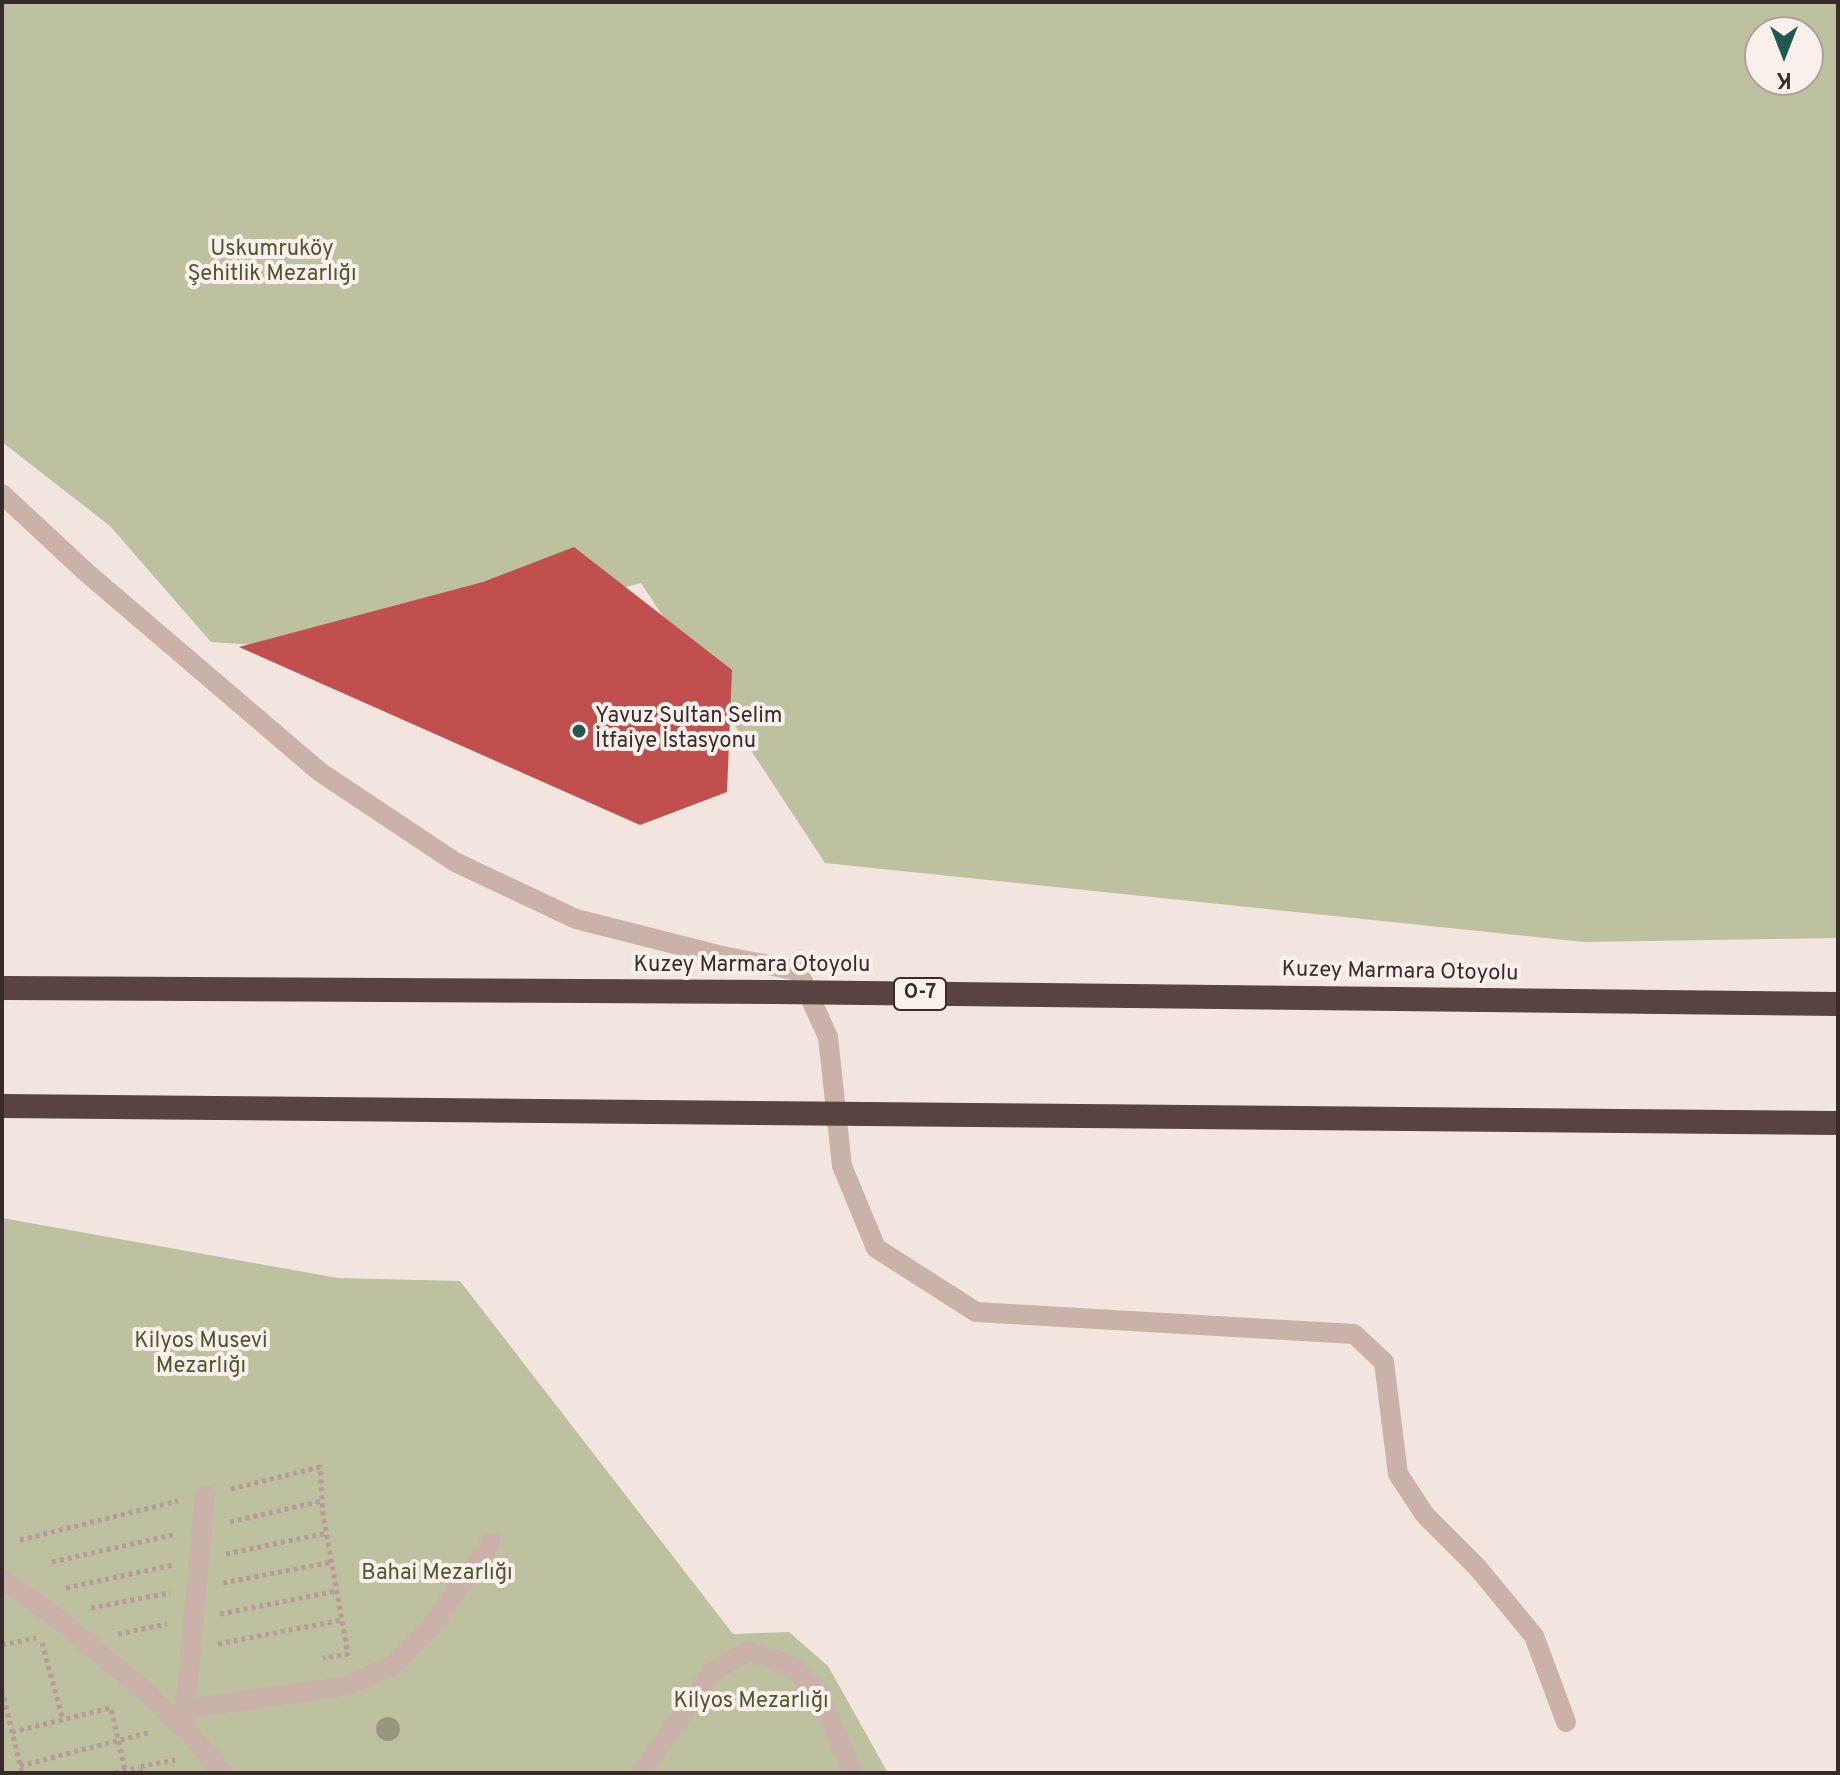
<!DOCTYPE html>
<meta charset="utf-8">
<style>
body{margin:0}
#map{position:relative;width:1840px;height:1775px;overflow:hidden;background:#f2e5df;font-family:Overpass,sans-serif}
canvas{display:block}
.frame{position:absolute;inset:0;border:4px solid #382b2a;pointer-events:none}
.north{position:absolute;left:1744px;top:16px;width:80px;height:80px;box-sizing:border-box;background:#faf0eb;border:2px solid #aca19e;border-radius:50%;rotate:180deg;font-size:22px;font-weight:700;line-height:32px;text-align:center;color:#382b2a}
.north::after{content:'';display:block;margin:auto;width:28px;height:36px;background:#21584f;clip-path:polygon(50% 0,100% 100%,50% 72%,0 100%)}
</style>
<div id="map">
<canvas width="1840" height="1775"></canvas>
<div class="frame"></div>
<div class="north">K</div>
</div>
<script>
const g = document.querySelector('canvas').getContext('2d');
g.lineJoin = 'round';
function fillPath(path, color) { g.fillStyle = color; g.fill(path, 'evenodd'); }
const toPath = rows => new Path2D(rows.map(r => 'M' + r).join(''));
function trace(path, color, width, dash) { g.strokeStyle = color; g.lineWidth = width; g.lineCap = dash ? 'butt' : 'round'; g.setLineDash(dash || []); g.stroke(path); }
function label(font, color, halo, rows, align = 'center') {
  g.font = font + ' Overpass,sans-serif'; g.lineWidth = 8; g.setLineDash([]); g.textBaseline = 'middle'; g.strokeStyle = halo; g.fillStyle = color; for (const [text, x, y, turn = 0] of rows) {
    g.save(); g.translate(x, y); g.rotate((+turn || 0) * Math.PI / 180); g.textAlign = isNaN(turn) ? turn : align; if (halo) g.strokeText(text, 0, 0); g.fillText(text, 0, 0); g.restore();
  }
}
fillPath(toPath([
 [2,2,1838,2,1838,938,1584,942,825,863,641,583,374,653,211,642,110,526,2,442],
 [1760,32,1808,32,1808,80,1760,80],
 [2,1218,338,1278,460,1281,733,1634,789,1632,828,1666,888,1773,2,1773]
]), '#bdc19f');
fillPath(toPath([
 [574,547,732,670,727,792,640,825,239,647,483,582]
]), '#c14f4e');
trace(toPath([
 [231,1489,320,1467,323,1514,348,1654,323,1658],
 [230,1522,322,1501],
 [20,1540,178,1501],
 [226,1554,327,1533],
 [52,1562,177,1534],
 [223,1583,332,1562],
 [66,1588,173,1565],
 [91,1608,170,1593],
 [220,1614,337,1591],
 [118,1634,167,1624],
 [42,1643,63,1720],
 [218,1644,342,1620],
 [2,1645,36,1638],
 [2,1690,22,1773],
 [12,1732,111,1708,125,1770],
 [20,1766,151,1732],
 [115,1773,139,1767],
 [141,1773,139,1767,175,1760]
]), '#b69c95', 5, [4, 4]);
trace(toPath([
 [2,494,87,573,320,772,455,862,576,919,718,955,798,971,828,1037,842,1166,876,1248,976,1312,1354,1334,1384,1362,1398,1474,1425,1515,1477,1567,1534,1636,1566,1722],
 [2,1579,54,1616,145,1691,189,1733,223,1773],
 [185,1709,346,1686,394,1665,435,1621,491,1542],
 [184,1722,205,1495],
 [641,1773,711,1673,748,1651,788,1664,818,1693,853,1773]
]), '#cab2ab', 20);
trace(toPath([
 [2,988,776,992,1838,1004],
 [2,1106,1838,1123]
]), '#584341', 24);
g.fillStyle = '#99967e';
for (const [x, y] of [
 [388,1729]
]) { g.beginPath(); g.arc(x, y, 12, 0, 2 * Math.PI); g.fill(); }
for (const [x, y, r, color] of [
 [579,731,8,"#21584f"]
]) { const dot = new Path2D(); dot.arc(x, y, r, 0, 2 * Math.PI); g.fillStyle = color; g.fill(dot); trace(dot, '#faf0eb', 3); }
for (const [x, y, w] of [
 [920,994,52]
]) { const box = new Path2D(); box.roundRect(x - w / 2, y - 16, w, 32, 6); g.fillStyle = '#faf0eb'; g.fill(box); trace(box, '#382b2a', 2); }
label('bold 20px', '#382b2a', null, [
 ["O-7",920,994]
]);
label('22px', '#50552f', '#faf0eb', [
 ["Uskumruköy",272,251],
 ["Şehitlik Mezarlığı",272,276],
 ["Kilyos Musevi",201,1343],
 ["Mezarlığı",201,1368],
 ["Bahai Mezarlığı",437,1575],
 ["Kilyos Mezarlığı",751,1703]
]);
label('22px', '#382b2a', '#faf0eb', [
 ["Yavuz Sultan Selim",595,718],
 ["İtfaiye İstasyonu",595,743]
], 'left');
label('22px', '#382b2a', '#faf0eb', [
 ["Kuzey Marmara Otoyolu",752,967],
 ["Kuzey Marmara Otoyolu",1400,973,1]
]);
</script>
